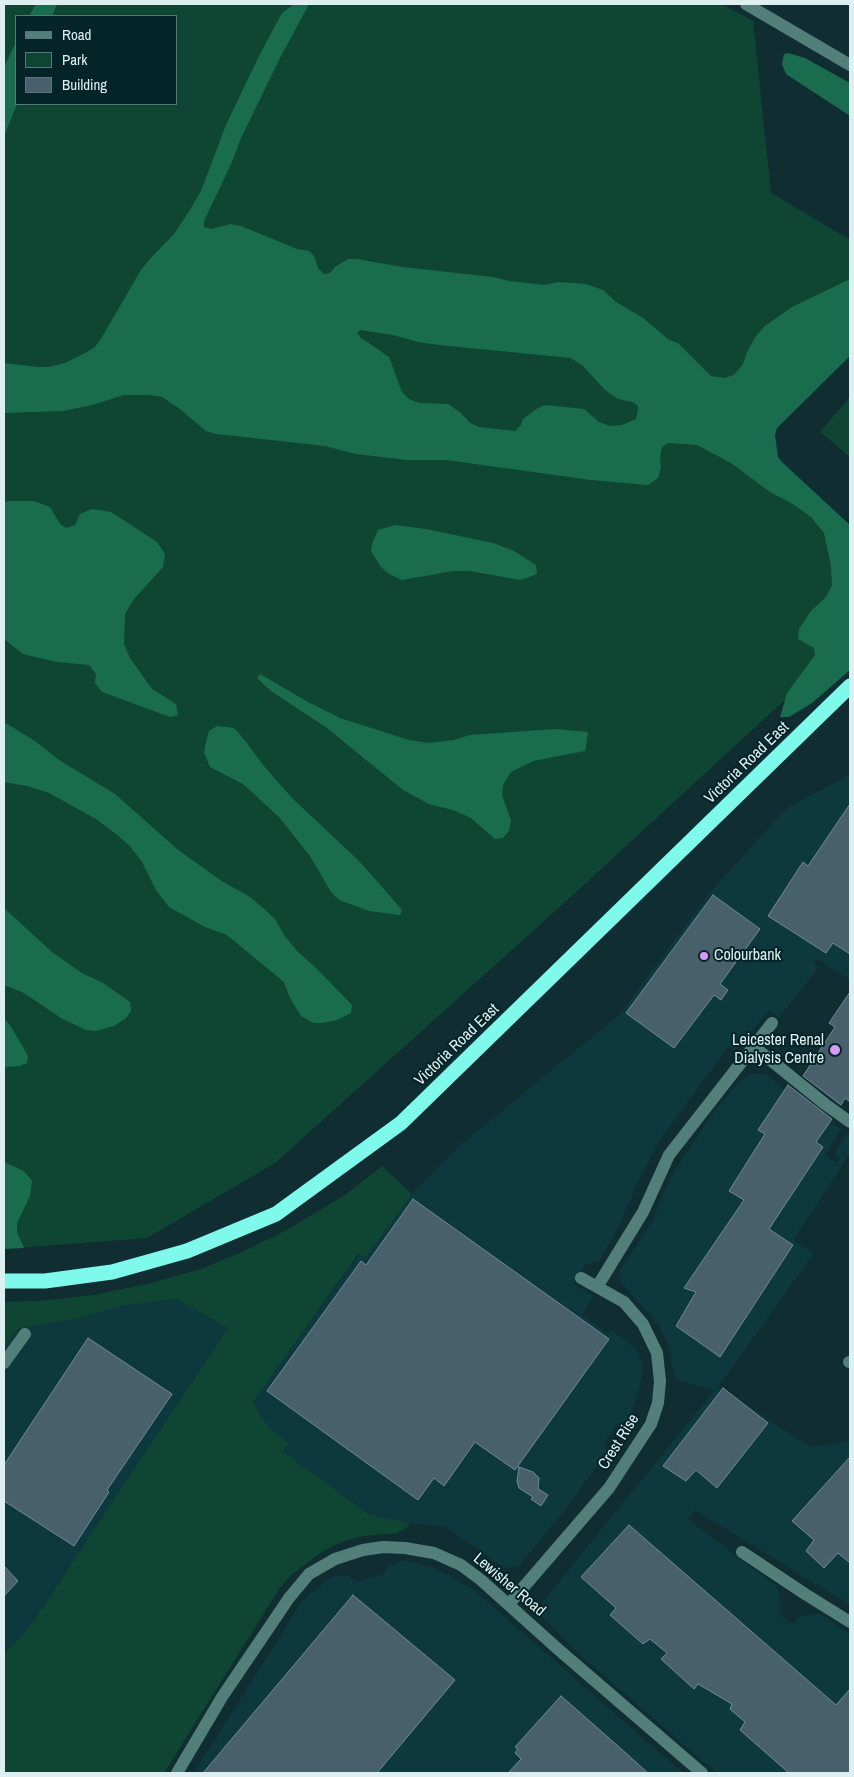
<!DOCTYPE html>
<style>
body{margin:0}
#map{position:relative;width:854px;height:1777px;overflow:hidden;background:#102e32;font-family:"Archivo Narrow",sans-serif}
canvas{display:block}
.frame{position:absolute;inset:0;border:5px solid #deeff1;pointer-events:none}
.legend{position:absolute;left:15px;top:15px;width:162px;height:90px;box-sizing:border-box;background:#052428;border:1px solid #5c7578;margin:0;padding:6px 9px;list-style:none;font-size:15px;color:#deeff1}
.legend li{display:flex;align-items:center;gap:10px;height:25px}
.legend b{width:25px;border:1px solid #5c7578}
</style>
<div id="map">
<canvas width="854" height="1777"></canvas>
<div class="frame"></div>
<ul class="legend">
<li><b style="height:6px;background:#527f79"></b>Road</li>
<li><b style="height:14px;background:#0f4633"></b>Park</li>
<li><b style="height:14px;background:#47606c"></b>Building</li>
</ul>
</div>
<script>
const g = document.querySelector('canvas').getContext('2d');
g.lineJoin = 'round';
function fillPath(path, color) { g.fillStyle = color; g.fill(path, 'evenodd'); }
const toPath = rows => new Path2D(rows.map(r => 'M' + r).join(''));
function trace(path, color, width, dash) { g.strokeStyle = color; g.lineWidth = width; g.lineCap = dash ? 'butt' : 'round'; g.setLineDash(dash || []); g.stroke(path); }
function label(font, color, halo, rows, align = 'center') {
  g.font = font + ' "Archivo Narrow",sans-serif'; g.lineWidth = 4; g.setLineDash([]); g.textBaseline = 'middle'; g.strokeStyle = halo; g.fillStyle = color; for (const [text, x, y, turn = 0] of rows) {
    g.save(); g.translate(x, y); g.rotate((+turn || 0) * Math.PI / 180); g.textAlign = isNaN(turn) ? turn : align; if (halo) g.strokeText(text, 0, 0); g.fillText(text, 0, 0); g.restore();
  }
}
fillPath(toPath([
 [850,775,850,980,816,958,813,964,819,968,779,1017,770,1010,735,1050,729,1046,661,1138,636,1186,620,1224,600,1260,585,1265,574,1284,593,1296,582,1315,608,1334,612,1330,633,1346,639,1354,642,1364,642,1377,631,1415,625,1425,617,1424,604,1443,607,1452,565,1510,519,1566,504,1568,446,1527,398,1522,370,1515,282,1452,289,1443,268,1427,253,1402,359,1254,365,1258,412,1194,458,1147,621,1013,711,891,788,807],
 [755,1074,763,1074,771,1078,807,1108,841,1129,825,1155,837,1163,840,1158,834,1154,847,1133,850,1135,850,1153,793,1240,814,1253,718,1387,811,1447,850,1441,850,1605,695,1510,688,1519,777,1587,781,1603,779,1613,792,1624,801,1616,821,1614,850,1634,850,1773,717,1773,580,1655,538,1612,544,1600,714,1391,676,1379,667,1342,658,1324,624,1286,619,1279,620,1270,652,1222,664,1192,678,1166,714,1111,738,1083,748,1075],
 [176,1299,228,1328,31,1625,4,1655,4,1347,19,1328,79,1318,121,1306],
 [401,1561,413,1562,434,1568,447,1574,475,1591,683,1773,194,1773,301,1603,307,1596,331,1578,339,1575,348,1576,357,1582,384,1574,388,1567]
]), '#0d383e');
fillPath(toPath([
 [4,4,722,4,753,21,771,193,850,240,850,341,747,447,850,525,850,640,563,904,275,1163,147,1238,4,1249],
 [16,16,176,16,176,104,16,104],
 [850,397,850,457,820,432],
 [382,1166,412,1194,365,1258,358,1254,253,1402,268,1427,289,1443,283,1452,370,1515,409,1523,407,1528,397,1533,363,1536,341,1542,323,1551,290,1576,279,1589,164,1773,4,1773,4,1655,31,1625,228,1328,176,1299,121,1306,79,1318,19,1328,4,1347,4,1302,39,1301,94,1295,147,1284,198,1270,242,1252,287,1230,345,1195]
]), '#0f4633');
fillPath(toPath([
 [36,4,57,4,52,16,29,16],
 [294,4,309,4,280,58,241,138,232,162,204,221,204,227,211,229,231,224,241,226,297,249,309,251,314,256,318,268,324,274,330,273,335,267,348,259,357,259,402,267,493,277,509,281,544,285,559,282,586,284,603,290,616,302,643,318,669,340,678,343,711,376,724,378,734,375,743,364,747,352,756,336,765,326,792,307,850,279,850,356,777,428,775,435,778,457,783,463,850,525,850,670,812,703,789,717,780,717,787,693,815,655,814,648,798,639,799,629,811,611,826,597,832,585,831,566,824,533,811,517,793,504,770,492,731,463,697,445,668,443,662,447,660,457,661,468,658,478,648,485,591,480,446,460,407,460,356,454,325,446,216,434,206,431,180,409,162,397,149,395,124,395,92,405,63,411,4,413,4,363,38,367,49,367,65,363,87,352,95,347,102,337,141,270,149,260,174,234,190,210,201,191,226,125,259,56,282,13],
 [360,330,393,335,418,342,439,345,571,358,583,366,605,390,618,399,633,402,638,406,638,410,636,419,622,425,610,426,599,422,584,409,545,405,538,408,523,419,521,425,515,431,479,427,470,423,461,413,448,404,419,403,409,399,402,392,389,357,360,337,357,333],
 [16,42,17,104,4,136,4,67],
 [788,53,805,58,850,83,850,116,786,74,782,64,784,54],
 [10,501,34,501,50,507,60,524,66,528,75,525,80,514,92,509,111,512,157,542,165,554,163,567,134,599,125,614,124,644,130,658,152,689,176,704,178,715,170,717,102,692,95,683,96,674,89,665,57,662,23,654,4,639,4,502],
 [396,525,426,529,493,543,514,551,536,565,537,574,521,580,469,571,453,571,402,580,389,574,381,567,371,551,372,544,378,530],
 [260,674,308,702,340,718,409,740,429,743,454,740,470,735,555,729,588,732,586,746,585,751,533,761,511,772,503,785,502,795,511,820,509,831,503,838,495,839,471,818,453,810,429,804,403,790,327,728,271,691,257,678],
 [4,722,35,741,59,760,115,794,177,849,223,882,247,895,262,907,275,919,284,935,297,951,317,969,352,1005,351,1013,337,1020,322,1023,314,1023,301,1016,290,998,284,982,227,935,205,927,169,907,156,890,142,862,130,846,116,834,96,819,49,793,27,786,4,782],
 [217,726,234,728,247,743,263,765,292,798,359,861,383,888,402,910,400,915,369,911,339,900,331,892,310,856,279,817,243,784,210,767,204,753,206,742,209,731],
 [4,908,52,952,82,973,103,983,130,1002,131,1011,126,1018,114,1026,95,1031,86,1030,61,1018,24,993,4,985],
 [4,1019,10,1025,28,1056,27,1063,20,1066,4,1067],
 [4,1162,24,1171,32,1181,30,1196,17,1223,17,1232,24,1248,4,1249]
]), '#1a6c4f');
const building = toPath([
 [850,804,850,954,833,943,826,953,768,916,803,862,808,866,850,804],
 [713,895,760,929,720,984,728,990,721,1000,714,995,674,1048,626,1013,713,895],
 [850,992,850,1102,845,1098,841,1105,803,1076,835,1027,829,1023,850,992],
 [788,1085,832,1119,816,1142,823,1147,769,1229,793,1245,720,1357,676,1326,696,1292,684,1288,744,1200,729,1191,765,1134,758,1130,788,1085],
 [413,1199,609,1339,515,1470,475,1442,444,1486,434,1478,418,1500,267,1391,361,1261,366,1265,413,1199],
 [88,1338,172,1394,107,1490,109,1492,74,1546,4,1501,4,1465,88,1338],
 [723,1388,768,1423,717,1488,696,1470,686,1481,663,1466,723,1388],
 [850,1457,850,1563,838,1553,824,1568,806,1551,814,1540,792,1521,850,1457],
 [519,1467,533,1472,539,1478,538,1489,548,1495,541,1506,531,1499,533,1497,519,1488,517,1481,519,1467],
 [629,1525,836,1705,850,1689,850,1773,789,1773,740,1730,745,1722,730,1709,732,1704,698,1684,694,1689,661,1659,667,1653,650,1639,643,1644,610,1615,616,1608,581,1577,629,1525],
 [4,1566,18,1581,4,1596,4,1566],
 [353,1595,455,1680,377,1773,203,1773,353,1595],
 [561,1696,618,1746,648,1773,508,1773,521,1759,515,1753,518,1749,515,1747,561,1696]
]);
fillPath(building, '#47606c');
trace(building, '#708b97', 1);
trace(toPath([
 [746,4,850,65],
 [753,1046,825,1104,850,1122],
 [597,1287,643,1212,669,1155,772,1023],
 [849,1362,850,1362],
 [4,1363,25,1334],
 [742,1552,805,1594,850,1622],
 [509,1604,609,1488,651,1424,658,1403,660,1381,657,1353,643,1324,624,1302,581,1278],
 [177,1773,222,1697,289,1598,309,1574,335,1559,363,1550,383,1547,405,1548,434,1553,461,1565,481,1580,559,1650,702,1773]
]), '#527f79', 12);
trace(toPath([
 [4,1281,45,1281,112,1272,187,1251,276,1214,401,1123,850,686]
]), '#7ff9ec', 15);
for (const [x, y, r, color] of [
 [704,956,5,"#d69bf9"],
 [835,1050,6,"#d69bf9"]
]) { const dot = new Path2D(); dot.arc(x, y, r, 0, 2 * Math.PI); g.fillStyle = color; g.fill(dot); trace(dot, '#052428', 2); }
label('16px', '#deeff1', '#052428', [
 ["Victoria Road East",747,763,-44],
 ["Victoria Road East",457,1045,-44],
 ["Crest Rise",619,1442,-58],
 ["Lewisher Road",509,1585,40]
]);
label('16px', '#deeff1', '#052428', [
 ["Colourbank",714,956],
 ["Leicester Renal",824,1041,"right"],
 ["Dialysis Centre",824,1059,"right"]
], 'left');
</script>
